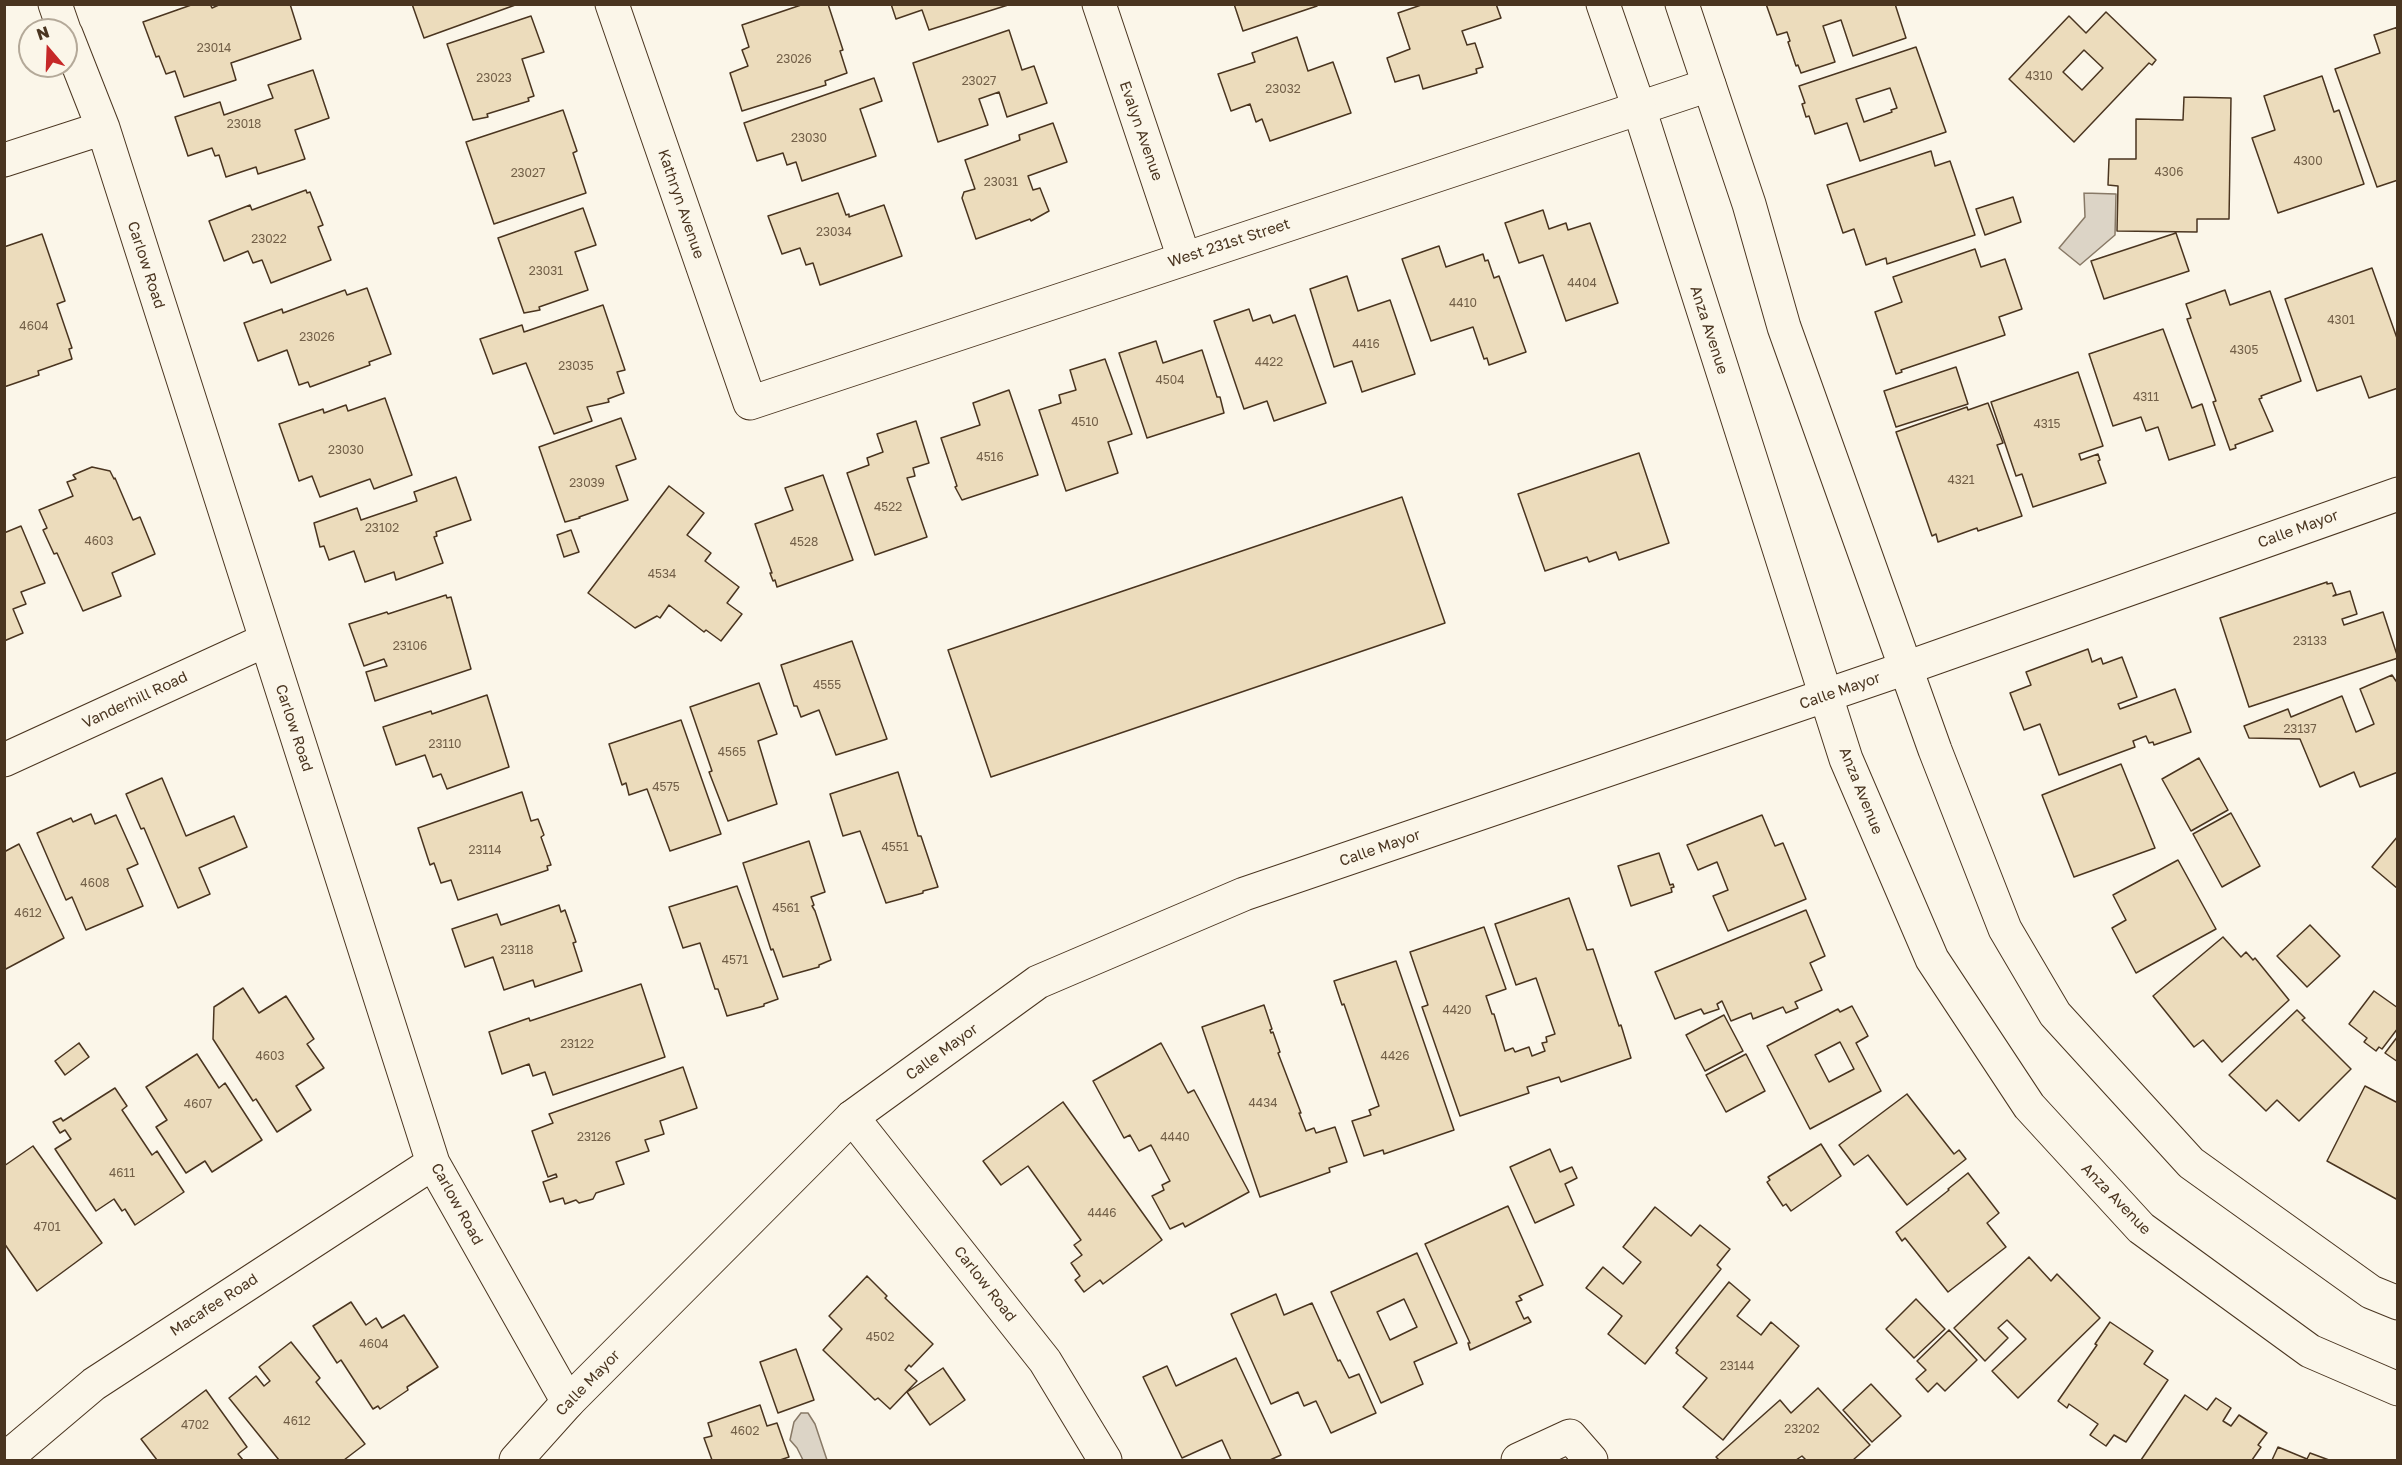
<!DOCTYPE html>
<style>
body{margin:0}
#map{position:relative;width:2402px;height:1465px;overflow:hidden;background:#fbf6e9;font-family:"Golos Text",sans-serif}
canvas{display:block}
.frame{position:absolute;inset:0;border:6px solid #4a3520;pointer-events:none}
.north{position:absolute;left:18px;top:18px;width:60px;height:60px;box-sizing:border-box;background:#fbf6e9;border:2px solid #b4a999;border-radius:50%;rotate:341deg;font-size:16px;font-weight:700;line-height:24px;text-align:center;color:#4a3520}
.north::after{content:'';display:block;margin:auto;width:21px;height:27px;background:#c62828;clip-path:polygon(50% 0,100% 100%,50% 72%,0 100%)}
</style>
<div id="map">
<canvas width="2402" height="1465"></canvas>
<div class="frame"></div>
<div class="north">N</div>
</div>
<script>
const g = document.querySelector('canvas').getContext('2d');
g.lineJoin = 'round';
function fillPath(path, color) { g.fillStyle = color; g.fill(path, 'evenodd'); }
const toPath = rows => new Path2D(rows.map(r => 'M' + r).join(''));
function trace(path, color, width, dash) { g.strokeStyle = color; g.lineWidth = width; g.lineCap = dash ? 'butt' : 'round'; g.setLineDash(dash || []); g.stroke(path); }
function label(font, color, halo, rows, align = 'center') {
  g.font = font + ' "Golos Text",sans-serif'; g.lineWidth = 4.5; g.setLineDash([]); g.textBaseline = 'middle'; g.strokeStyle = halo; g.fillStyle = color; for (const [text, x, y, turn = 0] of rows) {
    g.save(); g.translate(x, y); g.rotate((+turn || 0) * Math.PI / 180); g.textAlign = isNaN(turn) ? turn : align; if (halo) g.strokeText(text, 0, 0); g.fillText(text, 0, 0); g.restore();
  }
}
const water = toPath([
 [2084,193,2116,194,2115,235,2080,265,2059,248,2085,217,2084,193],
 [801,1413,808,1413,815,1424,827,1460,803,1460,797,1448,790,1440,794,1422,801,1413]
]);
fillPath(water, '#dcd4c6');
trace(water, '#887966', 1.5);
const building = toPath([
 [194,4,210,4,212,8,221,4,290,4,301,39,231,63,236,80,184,97,175,71,166,74,159,56,156,57,143,22,194,4],
 [412,4,518,4,424,38,412,4],
 [804,4,828,4,843,50,840,51,847,73,825,81,826,85,742,111,730,73,748,66,742,50,749,47,742,25,804,4],
 [891,4,1008,4,1008,5,929,30,922,10,896,19,891,4],
 [1234,4,1317,4,1317,6,1243,31,1234,4],
 [1424,4,1496,4,1501,18,1462,31,1467,45,1475,43,1483,67,1476,69,1477,73,1423,89,1419,75,1395,82,1387,58,1410,49,1398,13,1424,4],
 [1766,4,1895,4,1906,38,1853,56,1841,20,1823,26,1835,62,1801,73,1798,65,1796,66,1788,42,1790,41,1787,32,1777,35,1766,4],
 [2106,12,2156,60,2152,65,2149,63,2074,142,2009,79,2069,16,2086,33,2106,12],
 [2084,50,2103,68,2082,90,2063,72,2084,50],
 [531,16,544,52,522,59,534,96,528,98,529,101,487,114,488,117,473,120,447,44,531,16],
 [2398,27,2398,180,2377,187,2335,69,2380,53,2374,35,2398,27],
 [1009,30,1022,70,1034,66,1047,103,1007,117,999,92,979,99,988,125,938,142,913,63,1009,30],
 [1297,37,1308,71,1333,62,1351,113,1270,141,1262,119,1256,122,1250,104,1231,111,1218,74,1255,62,1252,53,1297,37],
 [1916,47,1946,132,1860,161,1847,123,1815,134,1809,116,1806,117,1802,104,1805,103,1799,86,1916,47],
 [1890,88,1897,108,1891,110,1892,112,1864,122,1856,99,1890,88],
 [313,70,329,118,295,130,305,159,258,174,256,167,226,177,219,155,215,156,212,148,188,156,175,117,220,102,224,115,273,98,268,85,313,70],
 [2322,76,2334,112,2339,110,2364,184,2278,213,2252,138,2275,130,2264,96,2322,76],
 [874,78,882,101,860,109,876,156,802,181,796,162,787,165,783,153,757,161,744,123,874,78],
 [2184,97,2231,98,2229,219,2197,219,2197,232,2117,231,2118,186,2108,185,2109,159,2136,159,2136,119,2183,120,2184,97],
 [563,110,577,151,573,153,586,193,494,224,466,142,563,110],
 [1053,123,1067,162,1028,176,1033,190,1040,188,1049,211,1031,221,1030,219,976,239,962,198,964,192,975,189,965,160,1020,140,1019,135,1053,123],
 [1931,151,1935,166,1950,161,1975,235,1887,264,1886,258,1866,265,1854,229,1843,233,1827,185,1931,151],
 [306,190,307,193,310,192,323,225,318,227,331,260,271,283,262,260,253,263,248,251,224,261,209,221,250,205,252,210,306,190],
 [838,193,846,215,849,214,849,217,884,205,902,256,820,285,813,263,806,265,800,248,782,254,768,216,838,193],
 [2013,197,2021,222,1985,235,1976,209,2013,197],
 [583,208,596,245,575,252,588,290,539,307,540,310,524,313,498,238,583,208],
 [1543,210,1549,229,1566,223,1568,230,1590,223,1618,303,1566,321,1543,255,1519,263,1505,223,1543,210],
 [2176,233,2189,271,2104,299,2091,261,2176,233],
 [42,234,65,301,57,304,72,348,69,349,72,359,38,371,39,375,4,387,4,247,42,234],
 [1439,246,1446,267,1483,254,1485,261,1488,260,1494,278,1499,276,1526,352,1489,365,1487,358,1484,359,1473,327,1431,341,1402,259,1439,246],
 [1975,249,1981,267,2005,259,2022,309,1999,317,2005,335,1901,370,1902,372,1896,374,1875,312,1902,302,1893,277,1975,249],
 [2372,268,2398,341,2398,388,2369,398,2361,376,2317,391,2285,299,2372,268],
 [1347,276,1358,311,1390,300,1415,374,1362,392,1352,361,1334,367,1310,289,1347,276],
 [367,288,391,354,369,362,370,365,310,387,308,382,299,385,287,350,258,361,244,323,282,309,283,313,345,290,347,295,367,288],
 [2225,290,2230,305,2270,291,2301,381,2261,396,2262,398,2259,399,2273,431,2235,445,2236,448,2230,450,2213,402,2216,401,2187,319,2191,318,2186,304,2225,290],
 [603,305,625,370,617,372,624,393,608,399,609,402,587,407,592,421,554,434,526,363,493,374,480,339,522,325,524,332,603,305],
 [1249,309,1253,321,1270,315,1273,323,1295,315,1326,403,1274,421,1267,401,1244,409,1214,321,1249,309],
 [2163,329,2192,408,2202,404,2215,445,2169,460,2158,427,2146,431,2141,417,2113,426,2089,354,2163,329],
 [1156,341,1163,363,1202,350,1217,397,1220,397,1224,413,1147,438,1119,353,1156,341],
 [1105,359,1132,434,1108,442,1118,473,1066,491,1039,410,1061,403,1059,395,1076,390,1070,370,1105,359],
 [1956,367,1968,404,1896,427,1884,391,1956,367],
 [2078,372,2103,446,2079,454,2081,460,2098,454,2100,460,2098,461,2106,483,2033,507,2022,474,2016,476,1991,402,2078,372],
 [1009,390,1038,475,962,500,955,487,957,486,941,438,980,425,973,403,1009,390],
 [385,398,412,475,374,489,370,479,320,497,312,476,299,481,279,424,323,409,324,413,346,405,348,411,385,398],
 [1988,403,2003,443,1997,445,2022,516,1978,531,1977,528,1938,542,1936,534,1932,536,1896,432,1967,407,1968,410,1988,403],
 [621,418,636,459,616,466,628,500,579,517,580,518,565,522,539,447,621,418],
 [916,421,929,463,913,468,915,476,907,478,927,537,875,555,847,473,869,465,867,458,883,452,877,434,916,421],
 [1639,453,1669,543,1619,560,1616,552,1589,562,1587,557,1545,571,1518,494,1639,453],
 [92,467,110,471,114,479,115,478,133,520,140,517,155,554,112,573,121,596,83,611,57,553,54,554,43,530,47,528,39,510,73,496,67,482,76,479,73,475,92,467],
 [823,475,853,560,777,587,775,580,773,581,770,573,772,573,755,524,793,510,785,488,823,475],
 [456,477,471,520,436,532,437,536,434,537,443,563,396,580,394,572,365,582,354,551,329,560,324,546,320,547,314,523,357,508,361,520,417,501,414,492,456,477],
 [669,486,704,513,687,535,711,553,705,561,739,587,727,603,742,614,721,641,706,630,704,632,669,605,660,618,657,616,635,628,588,593,669,486],
 [1402,497,1445,623,991,777,948,650,1402,497],
 [21,526,45,583,21,592,26,604,13,609,23,633,4,641,4,533,21,526],
 [571,530,579,552,564,557,557,535,571,530],
 [2327,582,2327,584,2332,583,2336,594,2333,596,2350,591,2357,614,2342,619,2344,625,2383,612,2398,658,2249,707,2220,618,2327,582],
 [446,595,447,598,451,597,471,669,375,701,366,672,387,666,384,659,364,666,349,624,387,612,388,614,446,595],
 [852,641,887,739,836,755,819,710,801,717,797,706,794,706,781,665,852,641],
 [2088,649,2092,662,2101,658,2103,664,2122,657,2137,697,2118,704,2120,709,2175,689,2191,732,2154,745,2153,742,2149,743,2146,736,2133,741,2135,747,2059,775,2040,724,2024,730,2010,693,2031,685,2026,672,2088,649],
 [2392,675,2398,684,2398,772,2360,787,2354,772,2320,787,2300,739,2249,738,2244,726,2288,709,2291,717,2342,696,2356,732,2374,724,2360,689,2392,675],
 [759,683,777,734,758,741,777,804,728,821,709,772,712,771,690,707,759,683],
 [487,695,509,767,447,789,441,774,433,777,425,755,396,765,383,727,431,711,432,714,487,695],
 [681,720,721,834,670,851,647,789,629,795,626,783,622,785,609,744,681,720],
 [2199,758,2228,810,2191,831,2162,779,2199,758],
 [2121,764,2155,848,2074,877,2042,795,2121,764],
 [898,772,918,836,921,836,938,887,923,891,923,893,886,903,860,831,843,836,830,794,898,772],
 [162,778,186,836,234,816,247,847,199,868,210,894,178,908,144,828,141,829,126,794,162,778],
 [522,792,531,821,538,819,544,835,541,837,551,865,547,866,548,870,458,900,451,880,441,883,434,863,430,865,418,828,522,792],
 [2231,813,2260,866,2222,887,2193,834,2231,813],
 [91,814,95,824,116,815,138,864,127,869,143,906,86,930,72,897,66,900,37,833,71,818,73,822,91,814],
 [1762,815,1775,846,1783,843,1806,899,1728,931,1713,896,1728,890,1717,862,1698,870,1687,845,1762,815],
 [2398,836,2398,889,2372,867,2398,836],
 [809,841,825,892,811,897,814,905,812,906,815,911,831,960,819,965,819,967,783,977,773,949,771,950,743,863,809,841],
 [19,844,64,938,4,970,4,852,19,844],
 [1659,853,1670,885,1673,884,1674,887,1671,888,1672,892,1631,906,1618,866,1659,853],
 [2178,860,2216,929,2136,973,2112,928,2126,920,2113,895,2178,860],
 [737,886,778,999,764,1004,764,1006,727,1016,718,989,715,989,700,943,683,948,669,907,737,886],
 [1569,898,1587,950,1593,949,1619,1026,1621,1025,1631,1058,1561,1082,1559,1077,1527,1087,1529,1093,1460,1116,1422,1007,1428,1005,1410,952,1484,927,1506,989,1486,996,1492,1014,1494,1014,1505,1051,1513,1048,1515,1052,1529,1047,1532,1056,1545,1051,1542,1043,1547,1042,1546,1037,1555,1034,1536,978,1516,985,1495,924,1569,898],
 [559,905,561,912,565,910,576,942,573,943,582,971,535,987,533,980,504,990,493,957,465,967,452,929,497,914,501,925,559,905],
 [1806,910,1825,956,1810,963,1822,990,1795,1002,1798,1008,1786,1013,1783,1007,1753,1019,1751,1013,1731,1021,1722,1001,1717,1004,1719,1009,1704,1014,1701,1009,1675,1019,1655,972,1806,910],
 [2310,925,2340,956,2307,987,2277,956,2310,925],
 [2223,937,2241,957,2246,952,2253,960,2255,958,2289,1000,2222,1062,2203,1040,2194,1047,2153,996,2223,937],
 [1396,961,1454,1130,1384,1154,1383,1150,1364,1156,1352,1121,1371,1115,1369,1110,1379,1106,1344,1004,1342,1005,1334,981,1396,961],
 [641,984,665,1057,553,1095,545,1072,533,1076,529,1064,502,1074,489,1032,529,1018,530,1021,641,984],
 [243,988,259,1013,286,996,314,1039,307,1044,324,1068,296,1086,311,1110,277,1132,256,1099,253,1101,213,1039,214,1007,243,988],
 [2374,991,2398,1008,2398,1028,2382,1049,2379,1047,2376,1051,2364,1042,2367,1038,2349,1024,2374,991],
 [1264,1005,1272,1029,1270,1030,1271,1033,1273,1032,1280,1052,1278,1053,1301,1113,1299,1113,1306,1131,1314,1128,1316,1133,1335,1127,1347,1162,1329,1168,1330,1172,1260,1197,1202,1027,1264,1005],
 [1852,1006,1868,1036,1856,1043,1881,1091,1810,1129,1767,1046,1838,1009,1840,1012,1852,1006],
 [1840,1042,1854,1069,1829,1082,1815,1055,1840,1042],
 [2297,1010,2305,1018,2302,1020,2351,1069,2299,1121,2277,1100,2266,1111,2229,1075,2297,1010],
 [1724,1015,1743,1051,1705,1071,1686,1035,1724,1015],
 [2398,1036,2398,1062,2385,1053,2398,1036],
 [79,1043,89,1057,65,1075,55,1061,79,1043],
 [1161,1043,1188,1093,1194,1090,1249,1192,1185,1227,1183,1223,1170,1229,1152,1196,1164,1190,1162,1185,1170,1181,1151,1145,1139,1151,1130,1135,1124,1138,1093,1081,1161,1043],
 [197,1054,219,1088,225,1083,262,1140,212,1172,205,1161,186,1173,156,1127,167,1120,146,1087,197,1054],
 [1746,1054,1765,1091,1726,1112,1706,1075,1746,1054],
 [683,1067,697,1108,660,1121,664,1134,645,1140,649,1151,616,1162,624,1184,596,1193,593,1199,579,1203,576,1200,565,1204,563,1198,550,1202,543,1182,557,1177,556,1174,548,1177,532,1131,553,1123,549,1114,683,1067],
 [2365,1086,2398,1103,2398,1200,2327,1161,2365,1086],
 [115,1088,127,1106,122,1110,152,1155,157,1151,184,1192,135,1225,125,1209,122,1211,114,1199,96,1211,55,1149,71,1139,65,1130,60,1133,53,1122,61,1118,63,1121,115,1088],
 [1907,1094,1954,1154,1959,1150,1966,1159,1907,1205,1868,1155,1854,1165,1839,1145,1907,1094],
 [1063,1102,1162,1240,1103,1284,1100,1280,1084,1292,1075,1280,1080,1276,1071,1263,1082,1255,1074,1245,1081,1240,1028,1166,1001,1185,983,1161,1063,1102],
 [1821,1144,1841,1176,1791,1211,1786,1204,1783,1206,1767,1182,1770,1180,1768,1177,1821,1144],
 [33,1146,102,1243,37,1291,4,1243,4,1166,33,1146],
 [1550,1149,1560,1172,1572,1167,1577,1178,1565,1184,1574,1205,1535,1223,1510,1167,1550,1149],
 [1968,1173,1999,1213,1987,1223,2006,1247,1948,1292,1905,1238,1902,1241,1896,1232,1949,1190,1948,1189,1968,1173],
 [1508,1206,1543,1285,1519,1296,1522,1300,1516,1302,1524,1319,1528,1317,1531,1322,1470,1350,1468,1343,1470,1343,1425,1244,1508,1206],
 [1655,1207,1691,1236,1700,1225,1730,1249,1717,1265,1721,1269,1645,1364,1608,1334,1622,1316,1586,1288,1603,1267,1623,1284,1641,1262,1623,1247,1655,1207],
 [1417,1253,1457,1343,1414,1362,1423,1384,1381,1403,1331,1292,1417,1253],
 [1404,1299,1417,1327,1390,1340,1377,1312,1404,1299],
 [2029,1257,2051,1281,2057,1274,2100,1318,2018,1398,1992,1371,2026,1339,2007,1320,1998,1328,2008,1338,1985,1361,1954,1328,2029,1257],
 [867,1276,887,1296,885,1298,933,1344,911,1367,909,1365,905,1370,917,1381,890,1409,878,1398,875,1400,823,1350,842,1329,829,1316,867,1276],
 [1729,1282,1750,1300,1737,1316,1761,1335,1771,1322,1799,1346,1723,1440,1683,1407,1707,1378,1676,1353,1678,1350,1676,1348,1729,1282],
 [1276,1294,1284,1315,1312,1303,1338,1361,1340,1360,1349,1378,1359,1374,1376,1413,1331,1433,1316,1401,1304,1406,1298,1392,1271,1404,1231,1314,1276,1294],
 [1916,1299,1945,1329,1914,1358,1886,1329,1916,1299],
 [351,1302,366,1325,376,1318,382,1328,404,1315,438,1367,407,1387,408,1390,380,1409,378,1406,373,1409,341,1360,337,1363,313,1326,351,1302],
 [2110,1322,2153,1351,2144,1364,2168,1380,2126,1442,2114,1435,2106,1446,2090,1435,2098,1424,2069,1404,2067,1408,2058,1401,2097,1345,2095,1344,2110,1322],
 [1949,1330,1977,1360,1945,1391,1937,1383,1928,1392,1916,1379,1926,1370,1917,1361,1949,1330],
 [291,1342,320,1378,316,1382,365,1444,344,1460,279,1460,229,1398,256,1376,264,1386,270,1381,259,1367,291,1342],
 [796,1349,814,1400,778,1413,760,1362,796,1349],
 [1236,1358,1281,1455,1270,1460,1231,1460,1222,1440,1182,1458,1143,1377,1167,1366,1176,1386,1236,1358],
 [943,1368,965,1400,930,1425,907,1392,943,1368],
 [1871,1384,1901,1416,1872,1442,1843,1410,1871,1384],
 [1818,1388,1870,1445,1853,1460,1806,1460,1802,1456,1796,1460,1719,1460,1716,1457,1780,1400,1791,1413,1818,1388],
 [206,1390,247,1447,238,1454,243,1460,157,1460,141,1439,206,1390],
 [2185,1395,2207,1410,2216,1398,2231,1408,2223,1421,2231,1426,2239,1415,2267,1433,2258,1445,2261,1447,2252,1460,2141,1460,2185,1395],
 [760,1405,767,1426,777,1423,789,1457,780,1460,712,1460,704,1438,712,1436,708,1423,760,1405],
 [2278,1447,2307,1459,2310,1453,2329,1460,2272,1460,2278,1447]
]);
fillPath(building, '#ecdcbc');
trace(building, '#4a3520', 1.5);
const minor = toPath([
 [55,4,64,30],
 [612,4,750,403,1709,85],
 [1099,4,1184,258],
 [66,34,103,128,433,1163,568,1402],
 [4,160,103,128],
 [1906,668,2398,494],
 [4,760,266,640],
 [852,1117,1045,1361,1105,1460],
 [4,1460,94,1384,433,1163],
 [1518,1460,1570,1436,1591,1460]
]);
const tertiary = toPath([
 [516,1460,568,1402,852,1117,1038,982,1244,894,1906,668]
]);
const secondary = toPath([
 [1603,4,1639,108,1846,759,1932,959,2029,1106,2141,1228,2310,1351,2398,1389],
 [1682,4,1749,204,1784,327,1935,750,2005,929,2055,1014,2191,1163,2371,1292,2398,1303]
]);
trace(minor, '#4a3520', 35);
trace(tertiary, '#4a3520', 35);
trace(secondary, '#4a3520', 35);
trace(minor, '#fbf6e9', 33);
trace(tertiary, '#fbf6e9', 33);
trace(secondary, '#fbf6e9', 33);
label('12px', '#725f47', null, [
 ["23014",214,48],
 ["23026",794,59],
 ["4310",2039,76],
 ["23023",494,78],
 ["23027",979,81],
 ["23032",1283,89],
 ["23018",244,124],
 ["23030",809,138],
 ["4300",2308,161],
 ["4306",2169,172],
 ["23027",528,173],
 ["23031",1001,182],
 ["23034",834,232],
 ["23022",269,239],
 ["23031",546,271],
 ["4404",1582,283],
 ["4410",1463,303],
 ["4301",2341,320],
 ["4604",34,326],
 ["23026",317,337],
 ["4416",1366,344],
 ["4305",2244,350],
 ["4422",1269,362],
 ["23035",576,366],
 ["4504",1170,380],
 ["4311",2146,397],
 ["4510",1085,422],
 ["4315",2047,424],
 ["23030",346,450],
 ["4516",990,457],
 ["4321",1961,480],
 ["23039",587,483],
 ["4522",888,507],
 ["23102",382,528],
 ["4603",99,541],
 ["4528",804,542],
 ["4534",662,574],
 ["23133",2310,641],
 ["23106",410,646],
 ["4555",827,685],
 ["23137",2300,729],
 ["23110",445,744],
 ["4565",732,752],
 ["4575",666,787],
 ["4551",895,847],
 ["23114",485,850],
 ["4608",95,883],
 ["4561",786,908],
 ["4612",28,913],
 ["23118",517,950],
 ["4571",735,960],
 ["4420",1457,1010],
 ["23122",577,1044],
 ["4603",270,1056],
 ["4426",1395,1056],
 ["4434",1263,1103],
 ["4607",198,1104],
 ["23126",594,1137],
 ["4440",1175,1137],
 ["4611",122,1173],
 ["4446",1102,1213],
 ["4701",47,1227],
 ["4502",880,1337],
 ["4604",374,1344],
 ["23144",1737,1366],
 ["4612",297,1421],
 ["4702",195,1425],
 ["23202",1802,1429],
 ["4602",745,1431]
]);
label('15px', '#4a3520', '#fbf6e9', [
 ["Evalyn Avenue",1141,131,71],
 ["Kathryn Avenue",681,204,71],
 ["West 231st Street",1229,243,-18],
 ["Carlow Road",146,265,72],
 ["Anza Avenue",1709,330,72],
 ["Calle Mayor",2298,529,-20],
 ["Calle Mayor",1840,691,-19],
 ["Vanderhill Road",135,700,-25],
 ["Carlow Road",294,728,72],
 ["Anza Avenue",1861,791,68],
 ["Calle Mayor",1380,848,-19],
 ["Calle Mayor",942,1052,-36],
 ["Anza Avenue",2116,1199,46],
 ["Carlow Road",457,1204,61],
 ["Carlow Road",985,1284,52],
 ["Macafee Road",214,1305,-33],
 ["Calle Mayor",588,1383,-46]
]);
</script>
